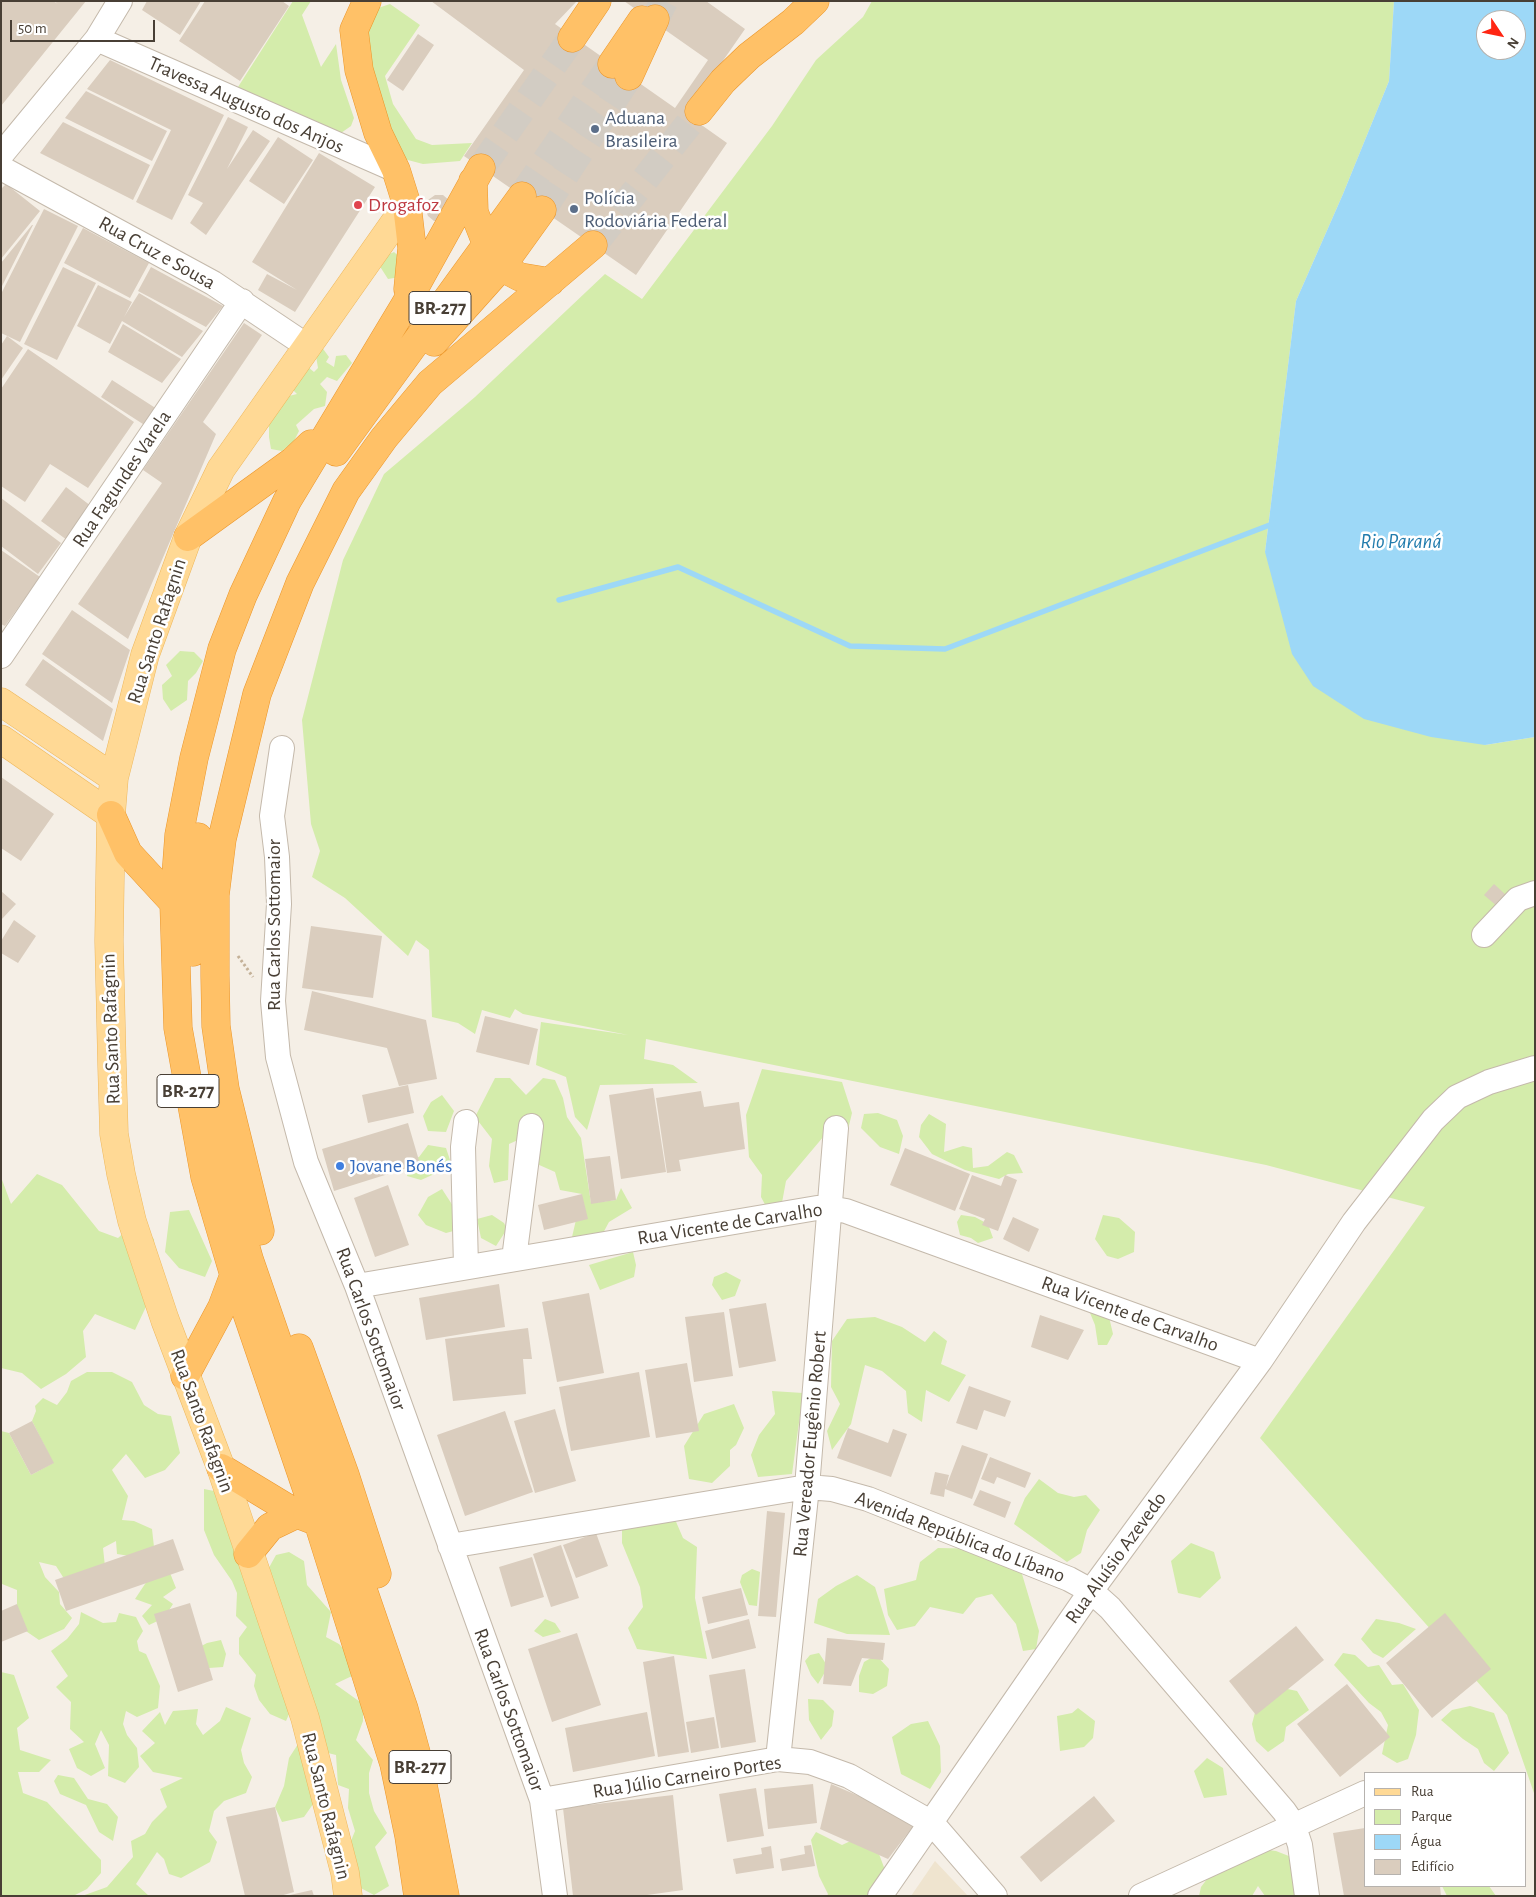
<!DOCTYPE html>
<meta charset="utf-8">
<style>
body{margin:0}
#map{position:relative;width:1536px;height:1897px;overflow:hidden;background:#f5efe6;font-family:"Alegreya Sans",sans-serif}
canvas{display:block}
.frame{position:absolute;inset:0;border:2px solid #483f35;pointer-events:none}
.legend{position:absolute;left:1364px;top:1772px;width:162px;height:115px;box-sizing:border-box;background:#fff;border:1px solid #b6b2ae;margin:0;padding:6px 9px;list-style:none;font-size:15px;color:#483f35}
.legend li{display:flex;align-items:center;gap:10px;height:25px}
.legend b{width:25px;border:1px solid #b6b2ae}
.north{position:absolute;left:1476px;top:10px;width:50px;height:50px;box-sizing:border-box;background:#fff;border:1px solid #b6b2ae;border-radius:50%;rotate:124deg;font-size:14px;font-weight:700;line-height:20px;text-align:center;color:#483f35}
.north::after{content:'';display:block;margin:auto;width:18px;height:22px;background:#ff2613;clip-path:polygon(50% 0,100% 100%,50% 72%,0 100%)}
.scale{position:absolute;left:10px;top:20px;width:145px;height:22px;box-sizing:border-box;border:2px solid #483f35;border-top:0;padding-left:6px;font-size:15px;line-height:18px;white-space:nowrap;color:#483f35;-webkit-text-stroke:4px #fff;paint-order:stroke}
</style>
<div id="map">
<canvas width="1536" height="1897"></canvas>
<div class="frame"></div>
<ul class="legend">
<li><b style="height:6px;background:#ffd995"></b>Rua</li>
<li><b style="height:14px;background:#d4ecab"></b>Parque</li>
<li><b style="height:14px;background:#9dd8f7"></b>Água</li>
<li><b style="height:14px;background:#dacdbe"></b>Edifício</li>
</ul>
<div class="north">N</div>
<div class="scale">50 m</div>
</div>
<script>
const g = document.querySelector('canvas').getContext('2d');
g.lineJoin = 'round';
function fillPath(path, color) { g.fillStyle = color; g.fill(path, 'evenodd'); }
const toPath = rows => new Path2D(rows.map(r => 'M' + r).join(''));
function trace(path, color, width, dash) { g.strokeStyle = color; g.lineWidth = width; g.lineCap = dash ? 'butt' : 'round'; g.setLineDash(dash || []); g.stroke(path); }
function label(font, color, halo, rows, align = 'center') {
  g.font = font + ' "Alegreya Sans",sans-serif'; g.lineWidth = 5; g.setLineDash([]); g.textBaseline = 'middle'; g.strokeStyle = halo; g.fillStyle = color; for (const [text, x, y, turn = 0] of rows) {
    g.save(); g.translate(x, y); g.rotate((+turn || 0) * Math.PI / 180); g.textAlign = isNaN(turn) ? turn : align; if (halo) g.strokeText(text, 0, 0); g.fillText(text, 0, 0); g.restore();
  }
}
fillPath(toPath([
 [935,1861,968,1896,911,1896]
]), '#efe4cf');
fillPath(toPath([
 [293,1,311,1,302,15,321,67,336,44,341,80,354,118,351,126,341,133,332,133,238,87],
 [872,1,1394,1,1389,81,1343,194,1296,301,1265,552,1485,745,1535,737,1535,1796,1507,1715,1260,1438,1425,1207,1266,1165,646,1039,644,1059,673,1065,698,1083,600,1085,587,1130,575,1117,566,1077,536,1065,541,1022,628,1035,523,1014,515,1009,510,1018,482,1010,475,1034,458,1023,432,1017,429,950,416,940,408,956,345,898,312,877,320,851,311,824,302,720,343,560,384,474,475,397,605,274,642,299,772,126,816,60,863,17],
 [390,4,420,25,385,76,393,104,416,139,432,145,472,143,460,161,423,164,404,159,381,122,364,30,378,8],
 [394,252,403,260,400,277,388,279,379,265,385,256],
 [321,346,329,357,326,362,334,367,336,356,346,355,352,363,337,381,327,377,320,384,327,392,325,406,314,409,296,425,299,431,294,441,282,451,271,449,269,437,269,420,285,397,297,394,291,388,308,367,314,372,318,368,316,356],
 [180,651,194,652,203,661,196,673,188,681,187,700,171,711,163,699,162,685,172,676,166,665],
 [762,1069,842,1082,852,1113,846,1138,824,1136,786,1181,781,1208,769,1212,761,1197,762,1175,749,1157,746,1115],
 [495,1078,510,1078,526,1095,543,1078,555,1080,563,1098,567,1117,581,1138,591,1203,616,1200,621,1188,632,1208,609,1222,602,1235,587,1246,572,1237,582,1194,560,1190,555,1172,528,1160,527,1136,509,1144,508,1180,494,1183,489,1166,492,1139,475,1117],
 [442,1095,454,1111,446,1132,428,1131,423,1116,431,1102],
 [878,1113,897,1120,903,1136,899,1154,880,1147,861,1128,864,1114],
 [929,1114,946,1124,944,1152,963,1146,972,1148,973,1168,988,1166,1007,1152,1014,1155,1023,1173,1008,1174,999,1179,965,1170,932,1154,919,1137,921,1125],
 [428,1145,446,1148,452,1166,421,1180,407,1176,410,1159,419,1157],
 [37,1174,62,1185,99,1231,118,1238,136,1222,154,1239,156,1276,152,1294,135,1330,95,1314,83,1331,86,1357,66,1374,41,1389,22,1373,1,1368,1,1177,11,1204],
 [442,1189,453,1206,461,1229,446,1233,426,1225,418,1215,428,1197],
 [189,1210,212,1261,205,1277,179,1268,165,1252,170,1212],
 [492,1215,504,1223,507,1229,496,1246,481,1238,477,1219],
 [961,1215,975,1217,988,1224,993,1238,978,1243,971,1238,960,1235,957,1222],
 [1103,1215,1119,1218,1135,1232,1134,1252,1118,1259,1107,1256,1095,1239],
 [633,1252,636,1265,634,1277,600,1290,589,1265],
 [726,1272,741,1280,735,1296,722,1300,712,1285,714,1277],
 [1088,1308,1109,1317,1113,1334,1107,1345,1098,1345,1095,1325],
 [875,1317,902,1327,925,1342,934,1331,947,1341,941,1364,966,1375,949,1402,926,1390,922,1422,908,1413,906,1391,882,1371,865,1365,851,1424,832,1450,827,1431,840,1404,831,1387,832,1341,847,1319],
 [87,1372,112,1372,132,1382,144,1405,158,1414,171,1416,180,1453,165,1470,145,1478,126,1454,112,1470,128,1496,122,1520,134,1521,152,1529,154,1547,136,1557,117,1554,116,1541,103,1548,106,1576,90,1592,63,1577,56,1566,39,1562,45,1577,59,1592,60,1604,72,1618,64,1629,39,1640,17,1625,17,1590,2,1584,1,1602,1,1431,9,1433,31,1475,53,1463,32,1421,36,1411,35,1406,43,1398,57,1405,67,1392,71,1381],
 [772,1391,803,1393,792,1474,758,1477,751,1455,759,1435,775,1414],
 [734,1404,744,1428,736,1445,730,1450,730,1466,712,1483,689,1479,684,1446,704,1414],
 [1039,1479,1058,1493,1074,1497,1086,1495,1100,1510,1087,1530,1081,1553,1067,1562,1014,1524,1025,1498],
 [204,1489,214,1491,227,1505,294,1703,286,1721,270,1714,259,1700,254,1686,256,1675,239,1654,239,1638,247,1627,236,1616,237,1593,232,1581,214,1555,204,1530],
 [674,1517,683,1538,697,1547,695,1598,707,1659,637,1649,628,1628,643,1607,640,1587,622,1543,622,1527],
 [1191,1543,1214,1552,1221,1578,1200,1598,1178,1593,1171,1561],
 [938,1548,993,1549,1016,1554,1039,1631,1036,1649,1023,1651,1016,1624,992,1594,976,1598,963,1614,930,1607,915,1626,897,1630,888,1615,884,1589,916,1580,920,1562],
 [289,1552,304,1561,307,1585,331,1612,326,1637,339,1644,351,1657,352,1676,335,1684,363,1704,363,1721,356,1740,373,1760,369,1773,369,1793,374,1811,387,1833,375,1847,389,1886,374,1895,355,1885,346,1853,355,1831,348,1808,349,1789,338,1785,336,1755,324,1752,318,1797,304,1817,282,1822,275,1807,284,1786,289,1758,311,1724,314,1702,298,1692,266,1573,276,1555],
 [752,1569,760,1572,757,1606,749,1605,740,1582,742,1575],
 [153,1572,170,1573,176,1588,163,1597,173,1604,164,1618,149,1625,142,1616,152,1605,135,1599],
 [857,1575,875,1587,890,1635,847,1634,814,1623,818,1599,836,1586],
 [81,1612,103,1623,116,1622,119,1613,136,1617,143,1631,137,1641,139,1651,146,1654,160,1686,158,1708,137,1717,126,1711,123,1724,127,1735,137,1748,139,1767,125,1783,108,1776,109,1745,101,1730,95,1744,105,1768,91,1776,77,1768,69,1749,84,1742,70,1729,71,1702,56,1687,68,1676,51,1651,67,1639,79,1624],
 [545,1619,555,1623,561,1632,543,1637,534,1631],
 [1376,1619,1399,1623,1416,1629,1383,1658,1373,1653,1361,1639],
 [221,1640,226,1654,223,1667,209,1668,194,1650,207,1643],
 [819,1653,828,1667,818,1684,811,1675,805,1661,810,1655],
 [1343,1653,1355,1655,1368,1667,1379,1665,1392,1685,1403,1684,1419,1710,1416,1735,1408,1759,1397,1763,1382,1754,1388,1725,1381,1712,1369,1703,1334,1665],
 [876,1655,889,1669,887,1686,873,1694,859,1692,859,1676,864,1662],
 [1,1672,14,1675,29,1718,17,1728,20,1750,51,1760,39,1772,18,1772,23,1793,47,1802,101,1860,101,1873,87,1889,73,1896,1,1896],
 [1278,1687,1297,1691,1309,1710,1286,1727,1284,1741,1268,1752,1256,1741,1252,1724,1258,1701],
 [808,1699,823,1700,834,1711,832,1726,821,1740,809,1720],
 [1470,1706,1494,1713,1509,1753,1494,1771,1484,1763,1478,1749,1463,1739,1441,1720,1452,1710],
 [226,1707,251,1718,241,1750,244,1763,252,1777,246,1793,224,1801,214,1811,209,1831,217,1842,210,1862,181,1878,169,1874,164,1859,157,1852,136,1884,149,1896,82,1896,107,1887,133,1857,131,1841,145,1834,152,1822,167,1807,160,1789,183,1778,153,1772,140,1756,155,1743,142,1731,160,1712,165,1725,173,1711,198,1709,196,1724,203,1735,220,1721],
 [1078,1708,1095,1721,1093,1738,1084,1747,1060,1751,1057,1716,1072,1713],
 [928,1721,940,1746,941,1772,930,1789,901,1774,892,1737,911,1724],
 [1207,1758,1223,1768,1227,1795,1204,1798,1194,1771],
 [58,1775,74,1778,88,1799,107,1804,118,1817,113,1841,99,1832,86,1805,60,1794,54,1781],
 [816,1832,842,1845,857,1838,876,1846,885,1870,875,1896,827,1896,828,1894,819,1876,811,1840],
 [1260,1849,1276,1851,1299,1860,1299,1880,1294,1896,1265,1896,1258,1886,1252,1896,1199,1896,1201,1887,1223,1858],
 [1442,1886,1489,1886,1496,1896,1447,1896]
]), '#d4ecab');
fillPath(toPath([
 [1394,1,1535,1,1535,737,1485,745,1431,737,1364,719,1313,686,1292,654,1265,552,1296,301,1343,194,1389,81],
 [1486,20,1516,20,1516,50,1486,50]
]), '#9dd8f7');
trace(toPath([
 [559,600,678,567,850,646,945,649,1275,523]
]), '#9dd8f7', 5.5);
fillPath(toPath([
 [1,1,53,1,58,4,54,1,86,1,1,106],
 [147,1,201,1,180,35,142,10],
 [205,1,282,1,289,6,240,81,179,41],
 [431,1,577,1,555,24,675,108,708,60,624,1,706,1,745,29,686,114,727,143,636,275,464,156,524,70],
 [418,34,434,45,403,91,387,80],
 [110,60,224,115,172,220,136,202,171,130,87,89],
 [86,91,167,131,152,161,65,118],
 [228,117,248,127,227,169,253,130,270,141,206,235,190,223,203,203,188,195],
 [63,122,150,165,133,200,40,153],
 [278,137,313,160,284,204,249,181],
 [319,153,375,187,295,312,258,290,267,274,297,290,252,262],
 [6,184,40,211,1,259,1,189],
 [435,195,443,195,450,201,443,221,434,221,428,216,425,208,428,200],
 [44,209,78,226,20,342,1,333,1,294],
 [32,225,33,225,1,288,1,263],
 [83,228,149,263,130,298,64,263],
 [63,267,96,283,57,360,24,344],
 [151,267,223,306,206,327,138,291],
 [98,285,132,302,124,317,139,293,203,331,182,357,122,321,110,344,77,326],
 [244,323,262,335,203,422,216,434,128,639,78,604,162,483,143,470],
 [123,324,181,359,162,383,108,352],
 [7,336,23,348,1,380,1,345],
 [28,349,134,422,88,488,50,464,25,502,1,486,1,389],
 [112,380,157,409,146,426,101,397],
 [66,487,91,506,67,540,41,521],
 [1,498,61,543,38,574,1,546],
 [1,550,40,577,5,626,1,624],
 [72,610,130,650,112,703,42,654],
 [43,659,113,709,103,741,25,685],
 [1,777,54,814,21,861,1,848],
 [1494,884,1507,896,1498,907,1484,895],
 [1,891,16,904,1,920],
 [14,920,36,936,18,963,1,953,1,941],
 [311,926,382,936,373,998,302,988],
 [312,991,426,1020,437,1079,399,1086,387,1048,304,1030],
 [485,1016,538,1029,529,1065,476,1052],
 [408,1085,414,1113,368,1123,362,1095],
 [653,1088,666,1172,621,1179,609,1095],
 [701,1091,704,1107,739,1102,745,1149,679,1160,681,1171,667,1173,656,1098],
 [408,1123,420,1164,334,1191,322,1149],
 [905,1148,970,1174,955,1211,890,1185],
 [610,1156,616,1200,591,1204,585,1159],
 [972,1175,1001,1186,1005,1175,1017,1180,998,1231,982,1225,985,1219,959,1209],
 [388,1185,409,1245,375,1257,354,1198],
 [582,1194,588,1219,544,1230,538,1205],
 [1013,1217,1039,1229,1029,1252,1003,1239],
 [499,1284,505,1327,426,1340,419,1298],
 [589,1293,604,1373,557,1382,542,1302],
 [766,1303,776,1361,739,1368,729,1309],
 [724,1312,733,1376,694,1382,685,1317],
 [1040,1315,1084,1330,1068,1360,1031,1347],
 [528,1328,532,1359,523,1359,526,1394,453,1401,445,1339],
 [687,1363,699,1431,656,1438,645,1370],
 [639,1372,650,1437,571,1451,559,1387],
 [969,1386,1011,1401,1005,1417,984,1410,977,1430,956,1423],
 [555,1409,576,1481,535,1493,514,1421],
 [505,1411,533,1492,465,1516,437,1435],
 [32,1421,54,1463,31,1475,9,1433],
 [848,1428,888,1443,893,1429,907,1434,891,1477,837,1458],
 [962,1445,988,1454,972,1499,945,1489,944,1497,930,1494,935,1472,949,1475,946,1487],
 [990,1457,1031,1473,1025,1488,997,1477,994,1484,981,1479],
 [980,1490,1011,1502,1005,1518,973,1505],
 [767,1511,785,1513,776,1617,758,1616],
 [596,1533,608,1566,576,1578,563,1545],
 [173,1539,184,1570,66,1611,55,1580],
 [561,1545,579,1598,551,1607,533,1554],
 [532,1557,544,1597,511,1607,499,1567],
 [741,1588,748,1615,708,1624,702,1597],
 [190,1603,213,1680,178,1692,154,1614],
 [17,1604,28,1631,1,1642,1,1611],
 [1445,1613,1491,1669,1432,1718,1386,1663],
 [749,1619,756,1648,712,1659,705,1631],
 [1296,1626,1324,1660,1256,1715,1229,1681],
 [577,1633,601,1705,552,1722,528,1649],
 [827,1638,885,1643,883,1660,862,1658,851,1686,823,1684],
 [674,1656,689,1752,658,1757,643,1662],
 [745,1669,756,1742,721,1748,709,1675],
 [1347,1684,1390,1737,1340,1777,1297,1724],
 [647,1712,655,1756,573,1772,565,1728],
 [714,1717,719,1748,691,1753,686,1722],
 [813,1784,817,1823,768,1829,764,1789],
 [831,1784,917,1821,888,1859,820,1829],
 [756,1788,764,1836,727,1842,719,1794],
 [673,1795,683,1890,640,1896,573,1896,563,1808],
 [1094,1796,1115,1821,1041,1882,1020,1857],
 [275,1807,294,1892,280,1896,245,1896,226,1817],
 [1365,1828,1365,1886,1440,1886,1441,1896,1344,1896,1333,1833],
 [811,1845,815,1866,782,1871,780,1859,805,1854,804,1846],
 [771,1846,774,1868,736,1874,733,1859,762,1854,761,1848],
 [312,1890,314,1896,290,1896,290,1895]
]), '#dacdbe');
trace(toPath([
 [655,19,664,1],
 [481,168,572,38],
 [522,196,612,64],
 [542,210,629,76],
 [593,245,699,111]
]), '#d2ccc3', 28, [28, 14]);
const minor = toPath([
 [97,39,396,170],
 [1,155,97,39,120,1],
 [1,168,213,283,307,346],
 [1,656,242,301],
 [282,748,272,816,277,857,279,904,273,1001,278,1057,306,1162,357,1286,542,1800,555,1896],
 [1484,935,1518,899,1535,893],
 [514,1259,531,1126],
 [466,1267,463,1147,466,1122],
 [357,1286,817,1208,829,1208,846,1211,1260,1361],
 [450,1546,807,1487,832,1489,868,1499,1069,1579,1091,1591,1110,1608,1284,1811,1293,1824,1300,1845,1307,1896],
 [778,1759,807,1487,836,1128],
 [542,1800,778,1759,810,1762,849,1776,932,1823,995,1896],
 [880,1896,1091,1591,1260,1361,1354,1222,1433,1120,1457,1097,1489,1082,1535,1068],
 [1141,1896,1365,1793]
]);
const major = toPath([
 [1,702,114,778],
 [1,739,111,815],
 [348,1896,345,1873,305,1718,221,1468,165,1320,132,1221,121,1174,114,1134,112,1066,109,941,111,815,114,778,145,655,188,537,221,469,407,205]
]);
const highway = toPath([
 [367,1,354,30,359,70,378,133,396,170,407,205,412,248,408,289],
 [572,38,597,1],
 [612,64,642,20],
 [629,76,655,19],
 [699,111,723,81,749,56,793,22,815,1],
 [473,181,474,212,487,245,501,267,520,277,550,282],
 [434,342,501,267,542,210],
 [336,452,522,196],
 [188,537,293,461,311,444],
 [111,815,128,853,174,903],
 [193,952,198,837],
 [209,1106,223,1167,249,1259,404,1709,418,1760,445,1896],
 [260,1231,225,1089,216,1026,215,976,215,895,222,839,257,694,300,583,346,491,384,438,430,383,593,245],
 [299,1348,345,1475,377,1574],
 [185,1376,222,1307,234,1275],
 [221,1468,297,1514,318,1522],
 [248,1554,270,1527,297,1514],
 [418,1896,409,1836,394,1764,318,1522,234,1275,205,1177,178,1028,174,903,179,835,194,758,222,649,243,595,287,501,405,305,481,168]
]);
trace(minor, '#c4b9ab', 26);
trace(major, '#eeb75b', 29);
trace(highway, '#eb962a', 29);
trace(toPath([
 [238,956,253,977]
]), '#c4b198', 3, [2.5, 2.5]);
trace(minor, '#fff', 24);
trace(major, '#ffd995', 28);
trace(highway, '#ffc167', 28);
for (const [x, y, r, color] of [
 [595,129,5,"#5c6f8a"],
 [358,205,5,"#e0444e"],
 [574,209,5,"#5c6f8a"],
 [340,1166,5,"#3f7fe0"]
]) { const dot = new Path2D(); dot.arc(x, y, r, 0, 2 * Math.PI); g.fillStyle = color; g.fill(dot); trace(dot, '#fff', 2); }
for (const [x, y, w] of [
 [440,308,62],
 [188,1091,62],
 [420,1767,62]
]) { const box = new Path2D(); box.roundRect(x - w / 2, y - 16.5, w, 33, 4); g.fillStyle = '#fff'; g.fill(box); trace(box, '#483f35', 1); }
label('bold 19px', '#483f35', null, [
 ["BR-277",440,308],
 ["BR-277",188,1091],
 ["BR-277",420,1767]
]);
label('20px', '#483f35', '#fff', [
 ["Travessa Augusto dos Anjos",246,105,24],
 ["Rua Cruz e Sousa",157,253,29],
 ["Rua Fagundes Varela",122,479,-56],
 ["Rua Santo Rafagnin",157,631,-72],
 ["Rua Carlos Sottomaior",274,925,-90],
 ["Rua Santo Rafagnin",111,1029,-92],
 ["Rua Vicente de Carvalho",730,1224,-9],
 ["Rua Vicente de Carvalho",1130,1314,20],
 ["Rua Carlos Sottomaior",371,1329,70],
 ["Rua Santo Rafagnin",202,1421,70],
 ["Rua Vereador Eugênio Robert",810,1444,-85],
 ["Avenida República do Líbano",960,1537,21],
 ["Rua Aluísio Azevedo",1116,1558,-54],
 ["Rua Carlos Sottomaior",509,1710,70],
 ["Rua Júlio Carneiro Portes",687,1777,-9],
 ["Rua Santo Rafagnin",326,1806,76]
]);
label('20px', '#4e5e75', '#fff', [
 ["Aduana",605,118],
 ["Brasileira",605,141],
 ["Polícia",584,198],
 ["Rodoviária Federal",584,221]
], 'left');
label('20px', '#be3a42', '#fff', [
 ["Drogafoz",368,205]
], 'left');
label('20px', '#366cbe', '#fff', [
 ["Jovane Bonés",350,1166]
], 'left');
label('italic 21px', '#227cad', '#fff', [
 ["Rio Paraná",1401,542]
]);
</script>
